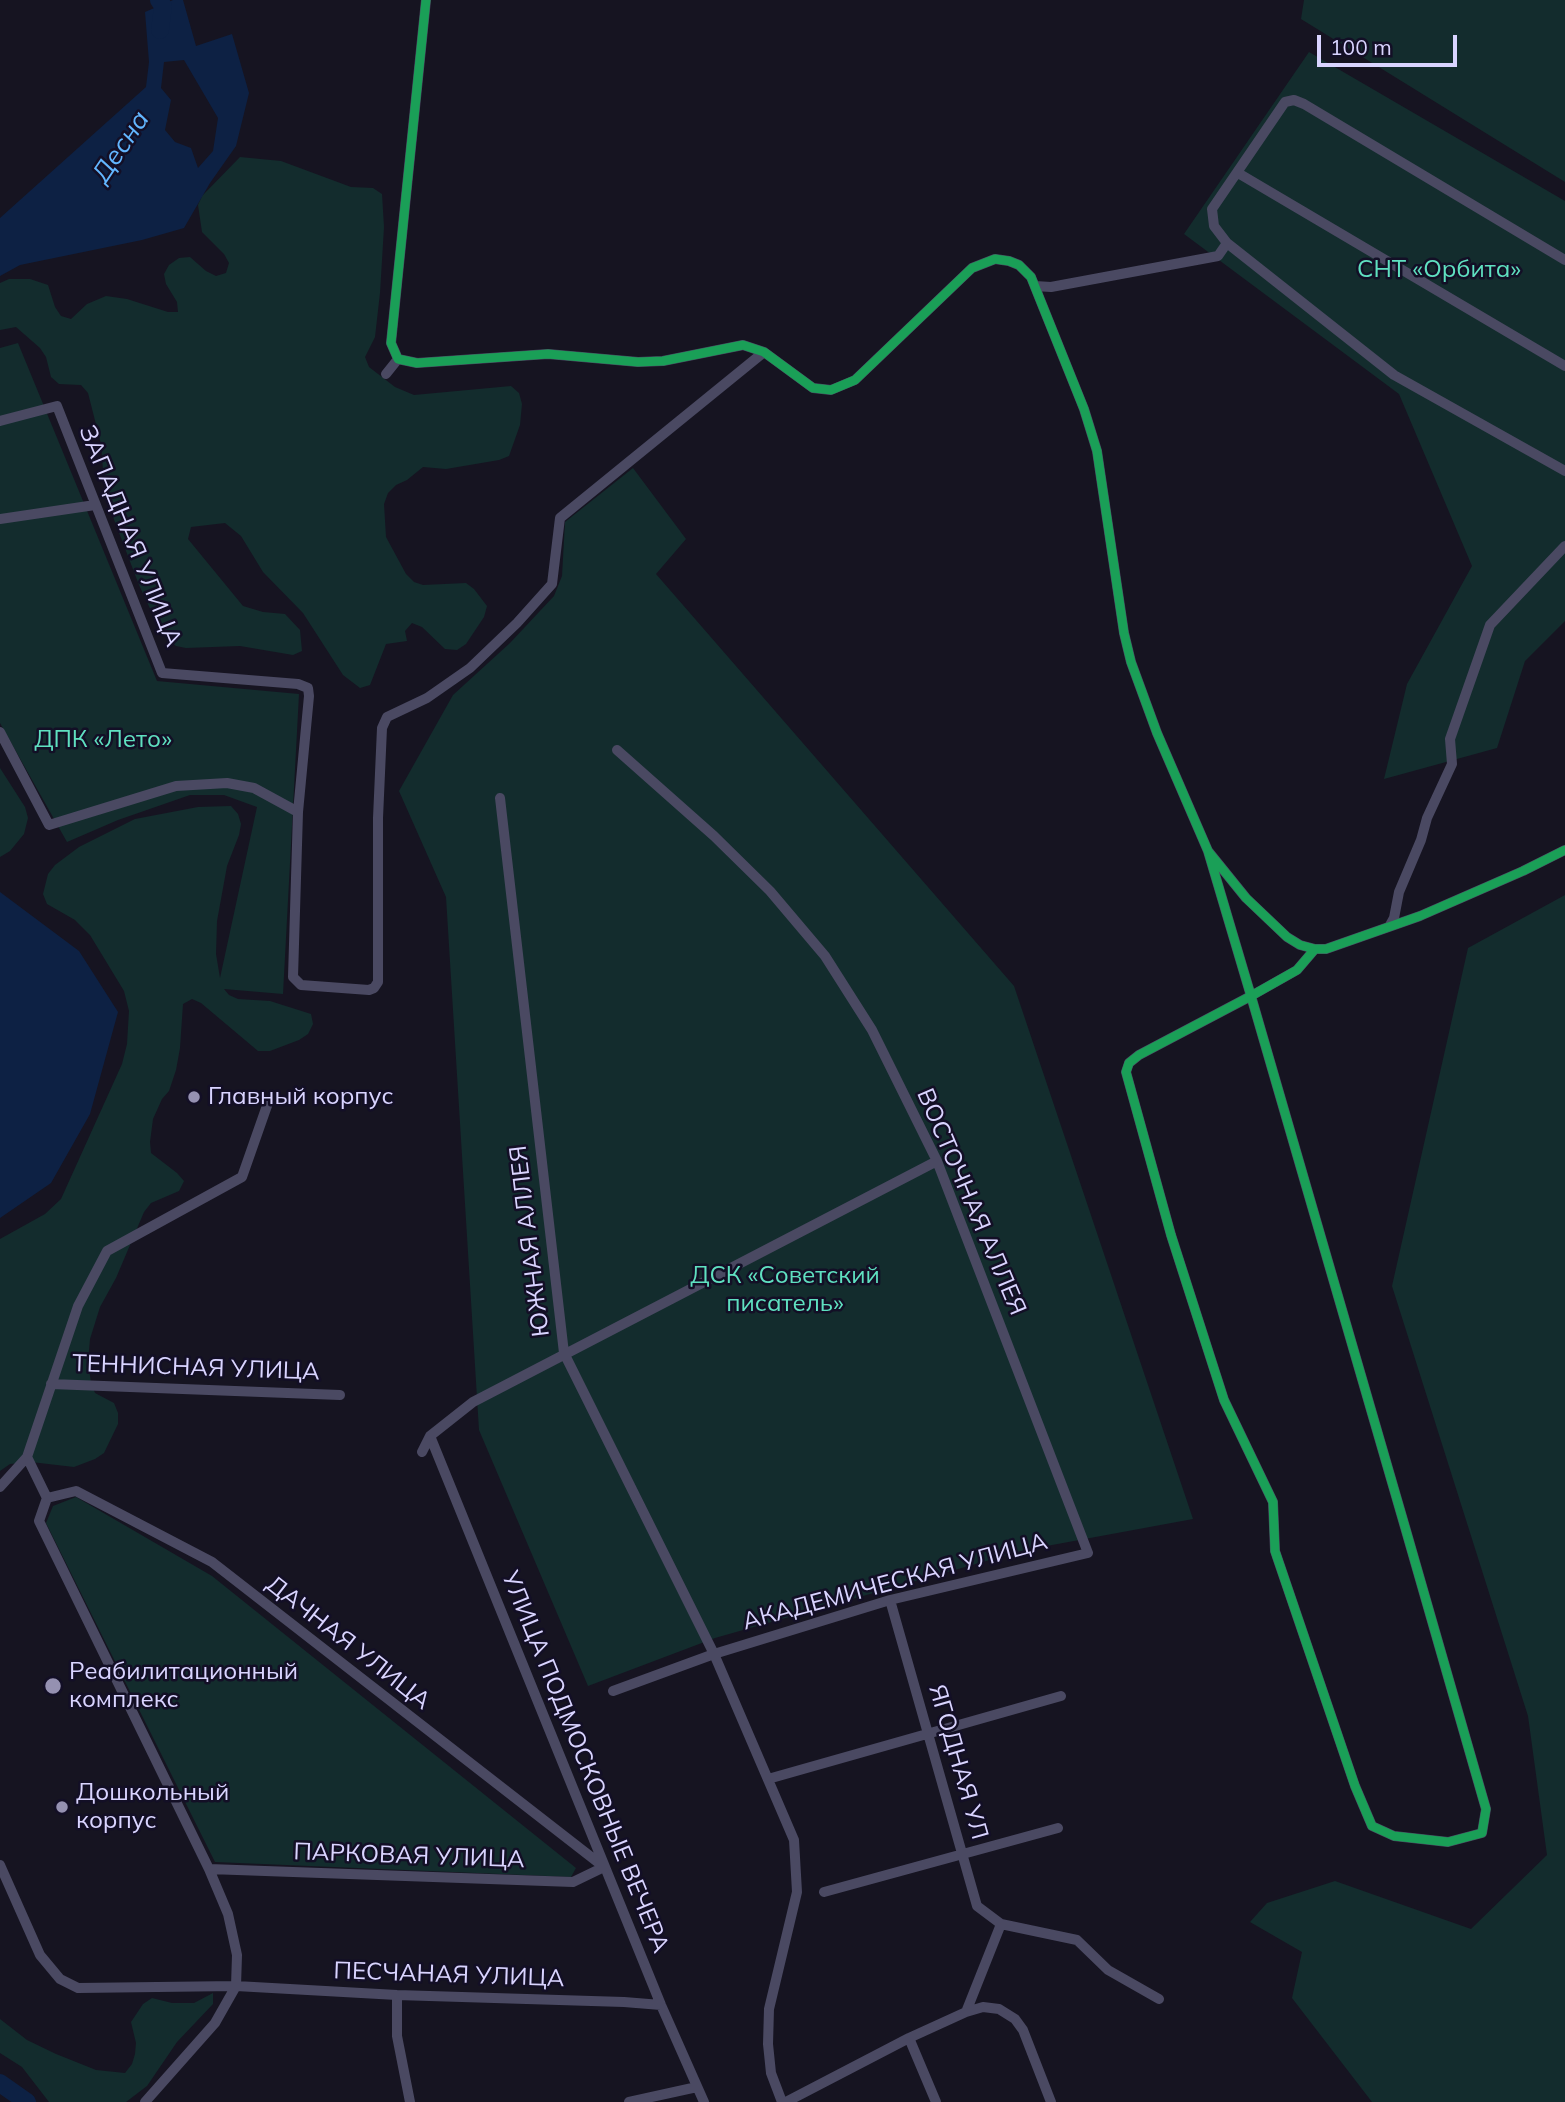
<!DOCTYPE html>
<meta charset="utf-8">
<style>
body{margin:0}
#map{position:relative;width:1565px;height:2102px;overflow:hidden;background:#161421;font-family:Mulish,sans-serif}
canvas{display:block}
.scale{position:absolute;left:1317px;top:35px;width:140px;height:32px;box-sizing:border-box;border:4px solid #d9d4ff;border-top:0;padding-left:9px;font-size:21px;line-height:24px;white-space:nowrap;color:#d9d4ff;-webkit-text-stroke:5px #130f26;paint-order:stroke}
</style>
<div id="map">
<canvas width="1565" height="2102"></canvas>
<div class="scale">100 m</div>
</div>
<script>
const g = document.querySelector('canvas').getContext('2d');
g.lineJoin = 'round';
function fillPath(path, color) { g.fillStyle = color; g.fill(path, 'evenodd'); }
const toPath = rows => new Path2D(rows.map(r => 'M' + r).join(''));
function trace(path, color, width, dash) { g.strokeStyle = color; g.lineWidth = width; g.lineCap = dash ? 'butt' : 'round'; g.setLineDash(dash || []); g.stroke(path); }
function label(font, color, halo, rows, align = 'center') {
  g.font = font + ' Mulish,sans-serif'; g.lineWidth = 5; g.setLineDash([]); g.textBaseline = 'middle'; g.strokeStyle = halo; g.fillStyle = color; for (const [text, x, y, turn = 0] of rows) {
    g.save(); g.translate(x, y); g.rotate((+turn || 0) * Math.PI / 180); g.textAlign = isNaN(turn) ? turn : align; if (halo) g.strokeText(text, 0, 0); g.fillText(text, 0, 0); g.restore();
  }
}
fillPath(toPath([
 [1304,0,1565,0,1565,182,1301,19],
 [1309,52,1565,201,1565,621,1525,661,1497,748,1384,779,1407,684,1472,566,1399,394,1184,234],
 [240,157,281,161,351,187,373,188,382,194,384,227,380,293,375,337,365,357,369,367,395,387,414,395,511,386,519,393,522,404,520,425,509,456,499,460,446,469,423,467,407,480,396,485,388,493,384,504,386,537,406,574,414,582,423,585,466,583,474,589,487,606,484,617,466,644,457,650,445,649,422,627,412,623,405,631,407,641,386,644,370,685,360,688,343,675,303,613,263,572,241,536,225,523,191,527,188,539,243,606,263,612,285,614,300,630,302,651,293,655,240,646,186,648,176,646,168,640,161,632,139,585,105,496,101,444,88,393,81,385,59,384,51,377,46,357,40,348,16,327,0,330,0,283,9,279,30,279,48,285,55,307,61,316,71,319,87,304,106,296,127,299,168,312,178,312,177,302,166,284,164,274,169,265,179,258,190,257,206,271,216,276,226,273,229,263,224,254,202,232,198,205,202,196],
 [18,343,157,681,299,694,283,994,224,989,229,995,238,999,270,1001,311,1014,313,1024,308,1034,299,1040,270,1051,258,1051,201,1003,192,999,183,1004,180,1048,176,1070,169,1091,162,1099,153,1119,150,1142,151,1153,177,1173,184,1181,179,1191,151,1203,144,1212,116,1278,100,1307,90,1339,88,1361,91,1383,95,1393,114,1403,118,1413,118,1424,104,1453,95,1459,74,1467,31,1462,10,1464,0,1471,0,1239,45,1214,61,1199,122,1064,127,1044,129,1011,124,991,90,935,75,920,47,904,43,894,48,874,55,865,79,847,135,819,198,807,231,806,238,814,241,824,239,835,227,866,217,921,216,954,220,978,257,807,224,795,190,795,118,820,67,842,0,723,0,348],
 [633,468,686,539,656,574,1014,986,1193,1519,1025,1550,715,1638,588,1686,479,1430,446,897,399,791,453,695,510,643,554,596,562,576,565,522],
 [0,768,25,807,28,818,24,834,10,851,0,857],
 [1565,895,1565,2102,1372,2102,1292,1998,1302,1952,1250,1922,1267,1903,1335,1881,1471,1929,1547,1855,1528,1716,1392,1286,1468,948],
 [76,1497,212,1576,576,1868,571,1877,215,1862,46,1523,53,1506],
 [213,1993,213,2004,177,2042,147,2086,126,2102,49,2102,22,2067,0,2053,0,2019,27,2040,56,2054,96,2070,125,2073,132,2064,135,2054,136,2043,131,2022,143,2004,152,1998,172,2003,194,2003]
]), '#132c2d');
fillPath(toPath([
 [173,0,183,0,196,46,232,34,249,93,236,146,210,183,184,228,142,240,20,265,0,276,0,218,146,87,149,62,145,12],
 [184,60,218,118,213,151,198,168,191,148,175,142,165,130,171,100,161,88,164,62],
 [0,892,79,951,118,1012,90,1114,51,1183,0,1218]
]), '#0d2144');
trace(toPath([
 [159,0,163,6,160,30],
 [0,2083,27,2102]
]), '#0d2144', 18);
trace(toPath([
 [426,0,391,343,398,359,417,363,548,354,638,362,663,361,743,345,764,352,813,388,831,390,855,380,972,268,995,259,1009,261,1019,265,1031,277,1084,409,1097,451,1124,633,1131,662,1157,733,1208,851,1246,898,1287,937,1300,945,1315,949,1326,949,1420,916,1523,871,1565,850],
 [1238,173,1565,366],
 [1565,260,1304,104,1294,100,1285,102,1212,209,1214,226,1227,243,1394,375,1565,471],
 [1035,286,1051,287,1218,256,1227,243],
 [386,374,398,359],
 [0,421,57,406,162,673,298,684,308,688,309,696,298,812,293,977,301,985,369,990,374,988,378,982,378,818,382,728,387,717,427,698,470,668,517,623,552,584,560,518,764,352],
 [0,519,95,505],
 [0,732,49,825,176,786,227,783,254,788,298,812],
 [500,798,564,1353,714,1654,794,1840,797,1892,769,2009,768,2044,771,2073,782,2102],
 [1208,851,1251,996,1405,1527,1486,1809,1482,1833,1448,1842,1394,1836,1372,1826,1355,1786,1275,1551,1273,1502,1224,1400,1171,1235,1126,1072,1129,1063,1139,1055,1251,996,1297,970,1315,949],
 [1389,927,1394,918,1399,892,1421,840,1427,818,1452,764,1450,739,1490,625,1565,546],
 [51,1384,340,1395],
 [430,1436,661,2005,704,2102],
 [422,1452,430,1436,473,1402,937,1161],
 [27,1457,47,1498,39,1521,209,1869,228,1914,237,1955,236,1986,215,2023,145,2102],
 [0,1487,27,1457,78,1306,107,1251,242,1177,269,1100],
 [47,1498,76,1491,212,1562,604,1867,573,1882,209,1869],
 [890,1600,977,1906,1001,1924],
 [613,1691,714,1654,890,1600,1088,1553,937,1161,872,1030,825,956,770,891,714,836,617,750],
 [768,1779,1061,1696],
 [0,1865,40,1955,60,1979,78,1988,236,1986,397,1995,624,2002,661,2005],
 [824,1892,1058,1828],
 [397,1995,397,2036,410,2102],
 [966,2012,983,2007,999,2009,1015,2019,1023,2030,1051,2102],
 [909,2038,936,2102],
 [629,2102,697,2087],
 [786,2102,909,2038,966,2012,1001,1924,1077,1940,1108,1970,1159,1999]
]), '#4a4962', 10);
trace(toPath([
 [426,0,391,343,398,359,417,363,548,354,638,362,663,361,743,345,764,352,813,388,831,390,855,380,972,268,995,259,1009,261,1019,265,1031,277,1084,409,1097,451,1124,633,1131,662,1157,733,1208,851,1246,898,1287,937,1300,945,1315,949,1326,949,1420,916,1523,871,1565,850],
 [1208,851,1251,996,1405,1527,1486,1809,1482,1833,1448,1842,1394,1836,1372,1826,1355,1786,1275,1551,1273,1502,1224,1400,1171,1235,1126,1072,1129,1063,1139,1055,1251,996,1297,970,1315,949]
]), '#1a9f57', 9);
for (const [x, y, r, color] of [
 [194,1097,7,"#9591b1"],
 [53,1686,9,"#9591b1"],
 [62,1807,7,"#9591b1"]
]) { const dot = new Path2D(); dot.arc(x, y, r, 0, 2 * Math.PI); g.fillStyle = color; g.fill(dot); trace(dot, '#130f26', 2.5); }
label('24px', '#5fe0c0', '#130f26', [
 ["СНТ «Орбита»",1439,270],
 ["ДПК «Лето»",103,740],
 ["ДСК «Советский",785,1276],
 ["писатель»",785,1304]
]);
label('24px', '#d9d4ff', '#130f26', [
 ["ЗАПАДНАЯ УЛИЦА",130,536,68],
 ["ВОСТОЧНАЯ АЛЛЕЯ",971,1202,67],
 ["ЮЖНАЯ АЛЛЕЯ",530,1241,-97],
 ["ТЕННИСНАЯ УЛИЦА",196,1368,2],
 ["АКАДЕМИЧЕСКАЯ УЛИЦА",895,1582,-15],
 ["ДАЧНАЯ УЛИЦА",348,1643,38],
 ["УЛИЦА ПОДМОСКОВНЫЕ ВЕЧЕРА",585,1762,68],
 ["ЯГОДНАЯ УЛ",958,1762,74],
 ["ПАРКОВАЯ УЛИЦА",409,1856,2],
 ["ПЕСЧАНАЯ УЛИЦА",449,1975,2]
]);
label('24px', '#d9d4ff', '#130f26', [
 ["Главный корпус",208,1097],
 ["Реабилитационный",69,1672],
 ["комплекс",69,1700],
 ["Дошкольный",76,1793],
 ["корпус",76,1821]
], 'left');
label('italic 26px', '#62b6ff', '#130f26', [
 ["Десна",121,147,-56]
]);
</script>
